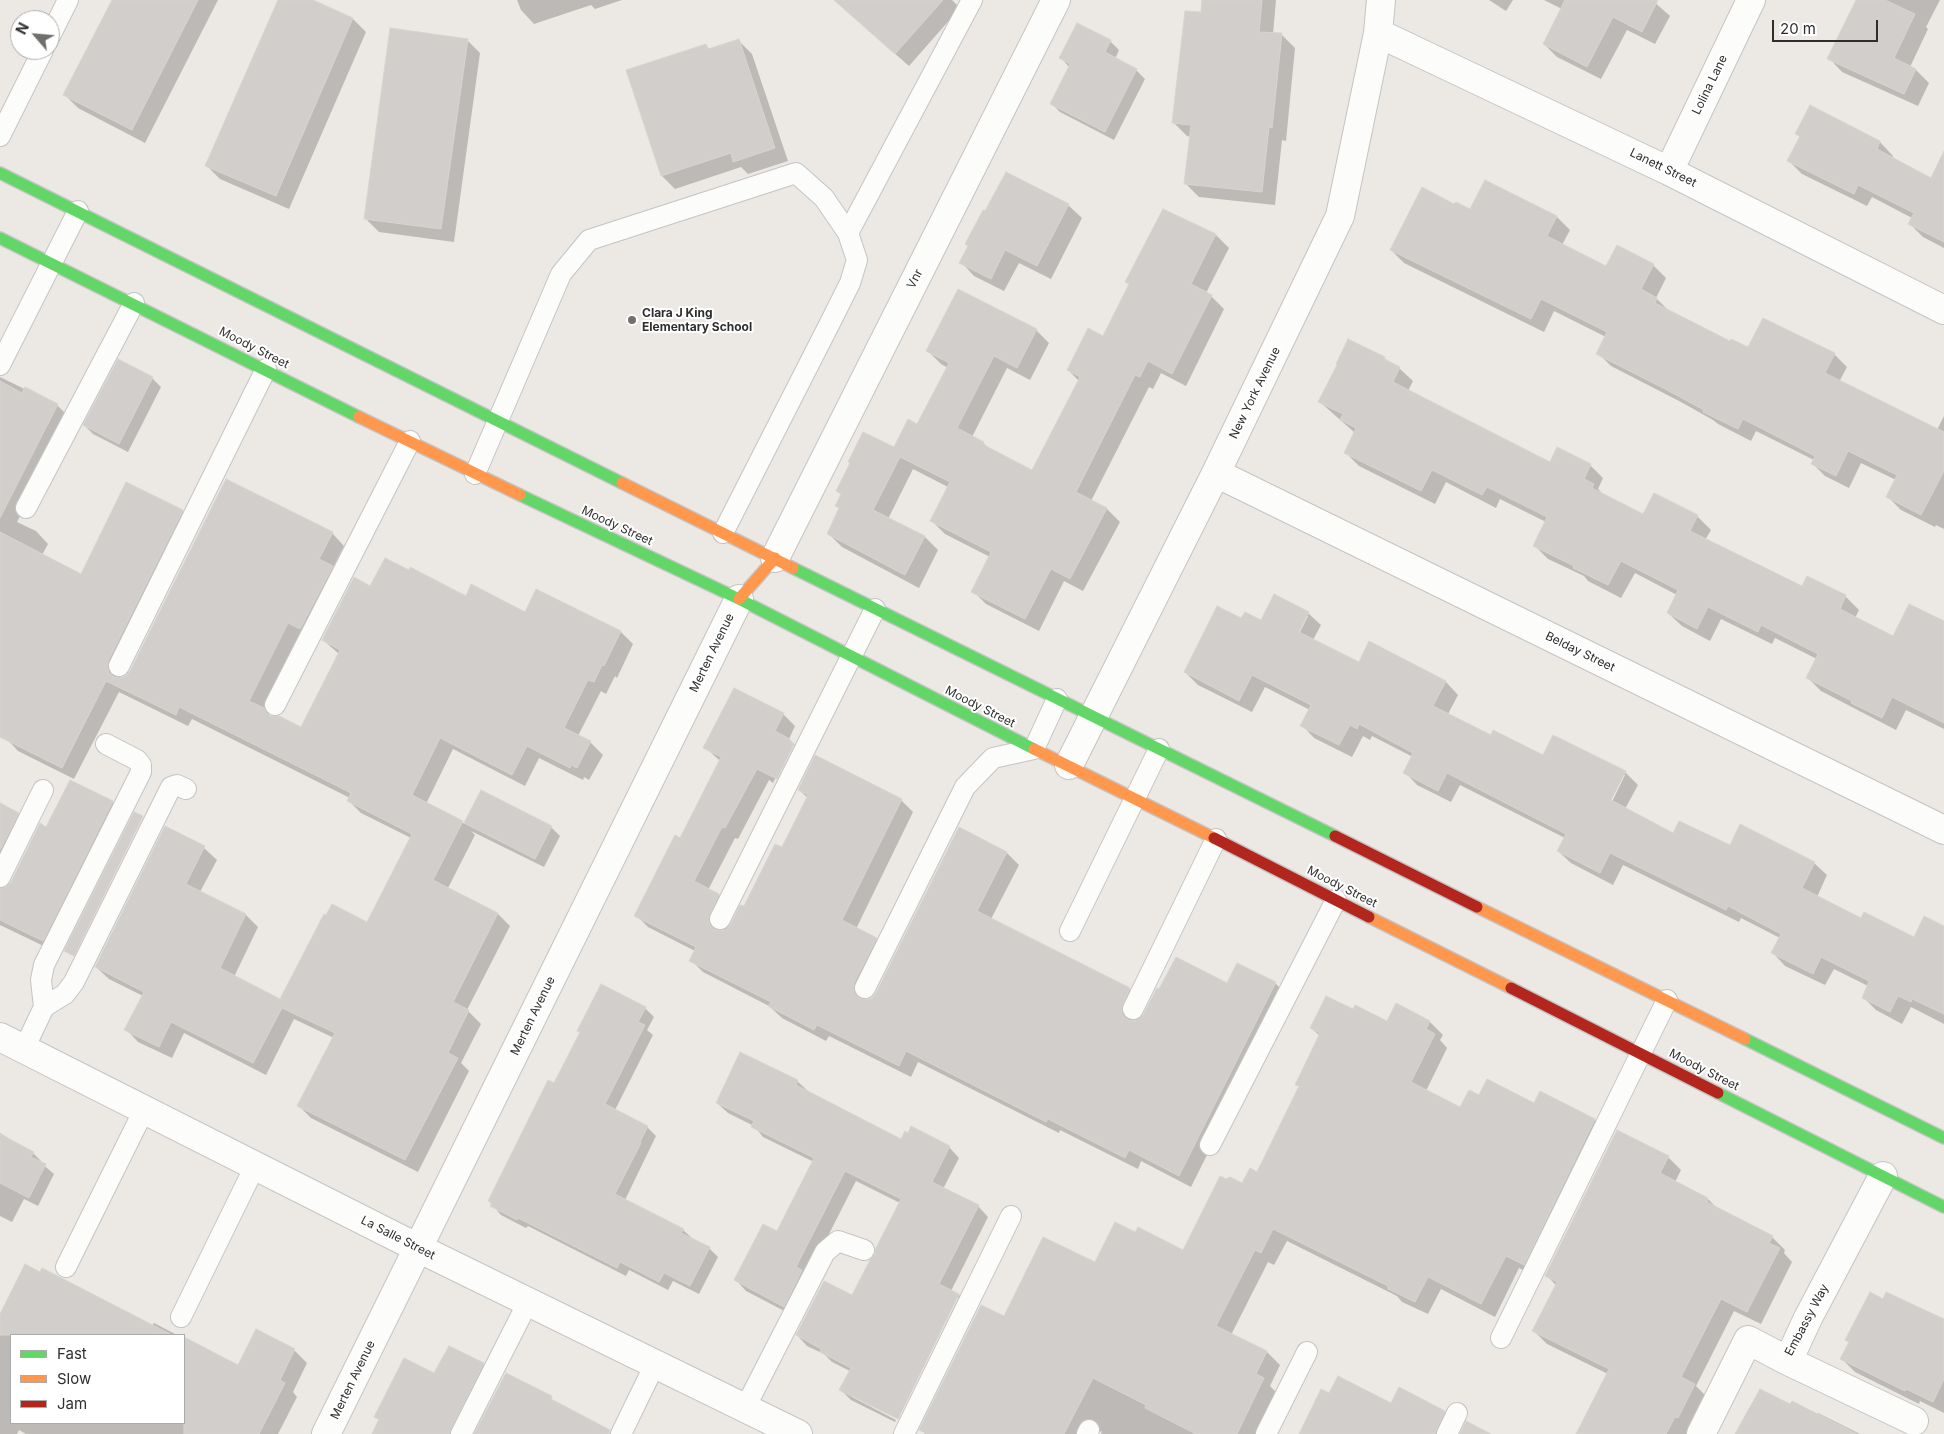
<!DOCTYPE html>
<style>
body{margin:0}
#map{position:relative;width:1944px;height:1434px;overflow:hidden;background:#ece8e4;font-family:Inter,sans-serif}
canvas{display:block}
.legend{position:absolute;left:10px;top:1334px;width:175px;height:90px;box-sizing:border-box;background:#fff;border:1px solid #ababab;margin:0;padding:6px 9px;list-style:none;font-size:15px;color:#2e2e2e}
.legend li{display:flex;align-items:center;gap:10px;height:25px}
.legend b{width:25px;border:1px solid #ababab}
.north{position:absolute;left:10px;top:10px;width:50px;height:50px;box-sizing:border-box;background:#fff;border:1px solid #ababab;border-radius:50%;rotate:297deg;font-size:14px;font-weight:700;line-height:20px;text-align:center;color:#2e2e2e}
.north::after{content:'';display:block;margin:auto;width:18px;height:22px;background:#706f6e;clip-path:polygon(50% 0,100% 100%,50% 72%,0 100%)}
.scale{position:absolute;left:1772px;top:20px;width:106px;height:22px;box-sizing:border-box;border:2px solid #2e2e2e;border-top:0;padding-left:6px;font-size:15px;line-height:18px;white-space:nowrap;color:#2e2e2e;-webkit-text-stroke:4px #fff;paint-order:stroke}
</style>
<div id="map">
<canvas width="1944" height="1434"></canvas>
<ul class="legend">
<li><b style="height:6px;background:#63d668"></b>Fast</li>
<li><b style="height:6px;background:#ff974d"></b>Slow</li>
<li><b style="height:6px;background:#b3261e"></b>Jam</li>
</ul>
<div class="north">N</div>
<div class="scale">20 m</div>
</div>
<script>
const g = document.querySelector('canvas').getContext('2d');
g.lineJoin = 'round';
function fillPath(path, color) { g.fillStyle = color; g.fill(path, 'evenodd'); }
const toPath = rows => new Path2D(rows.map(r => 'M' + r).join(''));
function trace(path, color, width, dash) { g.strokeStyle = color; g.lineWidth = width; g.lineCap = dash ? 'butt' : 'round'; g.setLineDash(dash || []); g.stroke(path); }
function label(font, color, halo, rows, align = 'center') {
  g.font = font + ' Inter,sans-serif'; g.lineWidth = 4; g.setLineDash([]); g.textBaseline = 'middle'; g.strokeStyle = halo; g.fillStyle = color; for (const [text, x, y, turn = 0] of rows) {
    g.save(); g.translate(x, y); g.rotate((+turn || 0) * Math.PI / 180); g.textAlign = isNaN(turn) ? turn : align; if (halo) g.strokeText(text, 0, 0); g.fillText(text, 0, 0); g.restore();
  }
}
fillPath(toPath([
 [113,0,218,0,145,143,78,108,65,95],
 [279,0,310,0,353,19,366,32,289,209,220,179,207,166],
 [517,0,622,0,595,9,591,5,534,24,521,10],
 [834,0,952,0,960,8,909,66],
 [1203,0,1276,0,1273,34,1282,35,1295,48,1286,141,1282,140,1275,205,1199,197,1185,183,1191,137,1187,136,1174,123,1202,13],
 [1489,0,1513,0,1506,11],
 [1544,0,1652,0,1670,16,1655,44,1627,30,1601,79,1557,57,1544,44,1562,9],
 [1857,0,1940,0,1926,27,1928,29,1910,67,1916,70,1929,83,1918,106,1842,72,1829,58],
 [467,40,480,53,454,242,379,232,365,218],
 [739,41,752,54,788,161,748,174,741,167,675,189,662,176,706,45,710,50],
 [1110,41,1119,50,1115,59,1136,70,1145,79,1114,140,1060,112,1052,104,1070,68,1061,58],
 [1810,107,1880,142,1893,156,1892,159,1932,181,1944,157,1944,248,1923,237,1910,224,1912,218,1872,197,1867,206,1802,174,1789,161,1801,138,1797,134],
 [1485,182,1557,217,1570,230,1562,245,1607,268,1653,265,1666,278,1656,298,1669,311,1731,343,1748,349,1834,354,1847,367,1839,382,1937,430,1944,416,1944,529,1936,525,1935,527,1901,510,1888,497,1896,480,1861,463,1849,488,1825,476,1812,463,1814,460,1756,431,1751,441,1718,424,1713,420,1681,402,1611,366,1598,353,1606,337,1554,311,1544,332,1404,263,1391,250,1455,206,1470,211],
 [1068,205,1082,218,1051,279,1019,263,1004,291,974,276,961,262],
 [1163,211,1216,235,1229,248,1206,293,1211,296,1224,309,1186,386,1161,373,1153,389,1149,387,1091,501,1107,509,1120,522,1083,591,1064,581,1039,631,986,604,973,591,990,557,945,534,932,521,948,487,913,469,888,519,925,537,938,550,919,588,842,547,829,534,840,509,836,505,842,495,838,491,894,449,918,426,948,368,941,364,928,351,1036,330,1049,343,1030,380,1007,368,972,437,983,443,990,449,1032,471,1079,381,1068,370,1103,338,1130,285],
 [1384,358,1399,368,1413,381,1408,391,1550,463,1590,465,1603,478,1598,489,1604,495,1644,515,1697,516,1711,530,1705,540,1802,588,1845,596,1859,610,1855,618,1893,637,1944,623,1944,729,1906,710,1896,730,1821,691,1808,678,1817,659,1775,638,1772,644,1721,619,1710,641,1682,626,1668,613,1677,595,1635,573,1621,598,1588,581,1584,576,1548,559,1535,546,1546,522,1500,499,1496,508,1446,482,1435,504,1359,466,1345,452,1355,433,1320,402],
 [0,377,57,405,70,418,17,522,36,531,48,544,42,555,82,575,182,511,195,524,120,678,126,677,332,533,344,546,333,568,344,580,301,635,264,710,271,717,302,729,339,654,323,640,371,587,466,597,525,613,621,632,633,644,617,678,615,676,606,694,601,691,578,736,590,742,603,755,589,780,584,777,583,780,539,758,525,786,453,749,426,804,465,824,482,792,551,827,560,836,544,867,471,831,475,835,448,888,498,914,510,926,467,1010,481,1024,461,1063,469,1071,418,1172,311,1118,299,1106,334,1038,294,1019,266,1075,184,1033,172,1058,138,1042,126,1029,143,996,109,979,96,967,204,848,217,860,200,892,246,915,258,927,234,977,281,1000,368,924,411,838,361,813,349,801,350,798,192,719,188,726,119,692,74,779,18,751,6,738,0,723],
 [152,378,161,387,128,452,93,434,84,425],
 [1308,613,1321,625,1313,640,1359,664,1370,643,1446,682,1458,695,1448,714,1491,737,1544,757,1625,772,1638,785,1625,809,1674,834,1814,863,1827,875,1817,897,1862,920,1914,938,1944,928,1944,1024,1911,1007,1902,1024,1876,1010,1863,997,1868,986,1834,969,1825,985,1785,966,1773,953,1780,938,1741,918,1739,922,1623,865,1613,885,1571,863,1558,851,1565,838,1460,785,1451,802,1417,785,1405,772,1413,757,1372,736,1370,740,1363,736,1352,757,1314,738,1302,725,1310,710,1265,687,1252,712,1198,685,1185,672,1242,620,1262,621],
 [1306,616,1308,616,1297,638,1295,637],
 [1623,775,1625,775,1610,806,1607,805],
 [783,714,795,726,789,739,795,745,792,745,773,783,769,780,738,839,735,838,708,890,719,895,731,907,719,934,731,926,782,849,808,798,799,790,901,800,913,812,856,929,876,939,888,951,866,996,865,1002,873,999,1007,853,1019,865,991,919,1129,989,1141,1001,1132,1024,1228,984,1275,983,1287,995,1191,1187,1141,1161,1138,1169,1060,1130,1059,1133,918,1062,911,1077,829,1036,826,1041,782,1018,769,1006,703,972,691,960,695,951,648,927,636,915,681,839,720,761,705,747],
 [795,745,802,752,789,790,776,784],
 [112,802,125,815,56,952,0,925,0,804,18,814,30,826,1,885,1,890,11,884,47,828],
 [1396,1005,1430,1022,1443,1035,1440,1040,1447,1048,1426,1091,1461,1109,1480,1096,1535,1104,1541,1093,1595,1120,1608,1133,1537,1277,1519,1268,1495,1317,1441,1289,1428,1314,1402,1302,1397,1296,1287,1241,1274,1265,1268,1262,1231,1335,1267,1352,1280,1365,1270,1386,1276,1392,1256,1434,1101,1434,1102,1431,1095,1434,925,1434,921,1429,1004,1318,1095,1264,1136,1234,1183,1252,1243,1185,1257,1173,1300,1087,1296,1084,1320,1036,1311,1028,1353,1011,1387,1022],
 [645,1008,654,1017,647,1030,653,1035,615,1110,647,1127,656,1136,625,1200,683,1230,692,1238,709,1248,718,1257,699,1294,673,1281,668,1290,629,1270,626,1276,528,1226,526,1228,501,1215,489,1201,554,1085,581,1033,578,1031],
 [797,1081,808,1091,902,1141,949,1147,959,1158,943,1189,978,1206,988,1217,951,1291,959,1295,969,1305,909,1429,898,1423,899,1421,903,1423,904,1421,900,1419,959,1297,956,1297,852,1395,852,1397,896,1420,895,1422,851,1400,841,1390,850,1371,832,1362,824,1354,807,1346,797,1335,852,1297,876,1255,900,1203,856,1181,807,1277,794,1316,746,1291,736,1280,777,1233,814,1162,763,1137,754,1126,728,1113,717,1103],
 [0,1133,33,1153,42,1162,41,1163,54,1174,38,1206,24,1199,12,1222,0,1216],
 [1668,1157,1681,1170,1675,1182,1708,1199,1717,1208,1772,1237,1785,1250,1784,1253,1792,1262,1761,1324,1734,1311,1696,1386,1708,1398,1689,1434,1577,1434,1608,1374,1547,1344,1534,1331,1557,1286,1546,1275],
 [1884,1300,1944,1319,1944,1413,1920,1401,1919,1404,1855,1372,1842,1359],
 [0,1317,152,1326,154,1323,177,1335,11,1335,11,1423,184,1423,184,1339,239,1366,257,1331,294,1350,307,1363,293,1392,297,1397,278,1434,26,1434,19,1430,17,1434,0,1434],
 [483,1364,495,1376,466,1434,373,1434,380,1421,375,1417,435,1375],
 [1330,1395,1444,1412,1457,1425,1454,1434,1300,1434],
 [1749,1408,1817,1415,1818,1413,1860,1434,1736,1434]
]), '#0003');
const building = toPath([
 [112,0,198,0,132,130,63,95,112,0],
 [278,0,313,0,353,18,276,196,205,166,278,0],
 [834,0,943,0,895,54,834,0],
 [1202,0,1262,0,1259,32,1282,33,1272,128,1269,127,1262,192,1184,184,1191,125,1172,123,1185,11,1201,12,1202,0],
 [1565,0,1658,0,1642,32,1613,17,1587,67,1543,44,1565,0],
 [1856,0,1885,0,1915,14,1894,58,1916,69,1904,94,1827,59,1856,0],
 [1077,23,1111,40,1105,52,1137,69,1105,132,1050,104,1070,64,1059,58,1077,23],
 [390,28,468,39,441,229,364,219,390,28],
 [739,39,775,148,733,162,731,153,661,176,626,70,706,44,708,49,739,39],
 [1810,105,1880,141,1877,149,1931,178,1944,151,1944,242,1908,224,1914,213,1858,185,1854,194,1787,161,1800,136,1795,134,1810,105],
 [1006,172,1069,204,1037,266,1005,250,991,279,959,263,968,246,965,244,983,210,985,211,1006,172],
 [1485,180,1557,216,1547,236,1606,266,1617,245,1654,264,1641,289,1657,298,1655,303,1730,341,1731,339,1748,347,1763,318,1835,353,1825,373,1944,432,1944,471,1921,515,1886,497,1897,475,1848,451,1836,476,1811,464,1815,456,1743,419,1738,429,1703,412,1704,410,1667,390,1596,354,1607,332,1541,299,1531,319,1390,250,1422,187,1454,204,1456,202,1470,209,1485,180],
 [1163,209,1216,234,1191,284,1212,295,1172,374,1148,361,1140,377,1135,375,1076,492,1107,508,1070,579,1051,569,1025,619,971,592,991,552,930,521,950,482,900,457,873,510,925,536,905,575,827,534,839,508,835,506,841,494,836,491,850,463,848,462,863,432,894,447,908,419,917,424,949,363,926,351,958,289,1037,329,1017,368,994,356,957,428,984,442,982,444,1032,470,1080,377,1067,370,1088,328,1103,336,1129,284,1125,282,1163,209],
 [1348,339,1385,357,1384,359,1400,367,1393,382,1550,462,1557,447,1591,464,1584,479,1594,484,1592,488,1643,514,1654,493,1698,515,1690,531,1802,586,1807,576,1846,595,1840,609,1893,636,1909,604,1944,621,1944,723,1892,697,1882,718,1851,703,1852,701,1806,678,1818,654,1761,625,1758,632,1708,607,1697,629,1667,613,1678,590,1621,561,1608,585,1573,568,1574,566,1533,546,1547,517,1487,487,1482,495,1432,470,1421,491,1344,453,1356,428,1340,420,1343,414,1318,402,1337,365,1336,364,1348,339],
 [118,359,153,377,119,444,83,425,118,359],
 [0,381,22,393,25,387,58,404,0,518,0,381],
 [226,479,333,532,319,559,333,566,300,629,288,623,249,701,264,708,270,716,279,716,301,727,340,650,322,640,354,577,370,586,385,558,409,570,410,567,466,596,471,584,525,612,536,589,621,631,604,666,602,665,594,682,588,680,564,728,591,741,577,768,571,765,570,768,527,746,512,775,440,738,412,795,463,821,433,880,498,913,453,1002,469,1010,448,1053,458,1058,405,1160,297,1106,335,1033,282,1008,253,1063,171,1022,159,1047,124,1030,144,992,95,967,165,826,205,846,186,884,246,914,220,968,280,999,324,914,326,915,332,904,367,922,412,834,347,801,351,793,179,707,176,715,106,681,62,768,0,737,0,532,81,574,126,482,183,510,108,661,107,667,109,673,114,677,120,678,126,676,130,671,226,479],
 [1274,594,1309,612,1299,632,1359,662,1369,641,1446,681,1433,706,1491,735,1493,730,1543,755,1553,735,1626,771,1611,800,1673,833,1679,821,1730,845,1740,824,1815,862,1802,888,1861,918,1864,912,1914,937,1924,916,1944,926,1944,1014,1912,999,1911,1002,1898,996,1890,1012,1862,998,1869,981,1821,957,1813,974,1771,953,1781,934,1728,906,1726,910,1610,853,1600,873,1557,851,1566,834,1447,773,1438,791,1403,773,1413,753,1359,724,1357,729,1350,725,1339,745,1300,726,1311,705,1252,675,1239,701,1184,672,1217,606,1241,618,1245,612,1261,620,1274,594],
 [734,688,784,713,775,731,790,739,789,741,794,744,777,779,757,769,725,828,722,827,694,881,719,894,708,919,710,925,714,929,721,931,730,925,740,905,744,906,775,844,782,847,808,795,798,790,815,755,902,799,842,920,877,938,854,983,853,989,859,998,866,1000,872,998,876,993,959,827,1007,852,977,911,1130,988,1121,1009,1123,1016,1128,1020,1134,1021,1143,1015,1157,988,1159,989,1176,957,1227,983,1237,963,1276,982,1179,1176,1129,1150,1125,1158,1048,1119,1046,1122,906,1051,899,1066,817,1025,814,1030,768,1006,771,1002,689,961,696,947,634,916,675,835,680,838,721,757,703,748,734,688],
 [70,780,113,801,43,941,0,920,0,889,6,887,11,882,40,823,46,827,70,780],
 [481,790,552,826,535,859,464,823,481,790],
 [0,803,19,813,0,850,0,803],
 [134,812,143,816,74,956,64,951,134,812],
 [601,984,646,1007,638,1022,645,1025,605,1104,648,1126,640,1142,641,1143,615,1194,684,1229,681,1233,710,1247,690,1286,664,1273,659,1282,620,1262,617,1268,518,1218,517,1220,490,1206,492,1203,488,1201,548,1080,554,1083,580,1032,577,1031,601,984],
 [1326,996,1353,1009,1355,1005,1387,1021,1396,1003,1430,1021,1426,1029,1435,1034,1411,1082,1460,1107,1469,1090,1479,1095,1487,1079,1534,1103,1540,1091,1595,1119,1524,1265,1506,1256,1481,1304,1428,1277,1415,1302,1388,1289,1388,1286,1273,1229,1261,1253,1255,1250,1216,1326,1267,1351,1256,1374,1264,1378,1237,1434,1196,1434,1145,1408,1146,1405,1093,1378,1064,1434,928,1434,919,1430,981,1305,1004,1316,1043,1237,1095,1262,1115,1222,1135,1232,1138,1227,1183,1250,1220,1176,1226,1179,1230,1177,1242,1183,1250,1168,1257,1172,1299,1086,1295,1085,1320,1033,1310,1028,1326,996],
 [740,1052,798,1080,796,1085,901,1139,905,1131,908,1133,911,1126,950,1146,932,1182,979,1205,939,1284,959,1294,898,1419,839,1390,851,1368,820,1352,821,1349,796,1335,824,1281,852,1295,870,1260,875,1254,876,1248,901,1199,845,1171,796,1267,802,1270,784,1307,734,1280,763,1224,777,1231,814,1158,751,1127,754,1121,716,1103,740,1052],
 [1617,1130,1669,1156,1660,1173,1708,1198,1707,1202,1773,1236,1769,1243,1780,1248,1747,1312,1721,1299,1681,1377,1695,1384,1678,1418,1675,1417,1666,1434,1576,1434,1609,1369,1532,1331,1557,1282,1545,1276,1617,1130],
 [0,1134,34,1152,31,1157,46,1164,29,1198,0,1183,0,1134],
 [25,1264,40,1272,42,1268,172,1335,0,1335,0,1314,25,1264],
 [1870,1292,1883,1299,1886,1292,1944,1319,1944,1379,1933,1402,1906,1389,1905,1391,1840,1359,1849,1342,1845,1340,1870,1292],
 [256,1329,295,1349,280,1380,285,1383,259,1434,184,1434,184,1337,238,1365,256,1329],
 [449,1346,484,1363,449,1434,372,1434,379,1419,374,1417,404,1358,434,1373,449,1346],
 [506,1373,552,1396,551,1399,610,1430,609,1434,474,1434,506,1373],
 [1338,1376,1391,1403,1399,1387,1445,1411,1435,1434,1299,1434,1321,1389,1329,1393,1338,1376],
 [1760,1389,1790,1404,1792,1401,1857,1434,1735,1434,1760,1389],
 [1466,1421,1491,1434,1460,1434,1466,1421]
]);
fillPath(building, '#d1cecb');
trace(building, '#d7d4d0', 1);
const lane = toPath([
 [50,36,68,0],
 [0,136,43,50],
 [848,233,972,0],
 [0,365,78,211],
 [475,474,561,274,589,240,796,173,824,198,848,233,857,260,850,283,833,317,723,533],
 [26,508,134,303],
 [119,666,266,369],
 [275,705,410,441],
 [0,877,43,790],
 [720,919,875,609],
 [1070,931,1159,749],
 [865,988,965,787,993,758,1034,749,1057,699],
 [44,1007,65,994,74,982,171,787,177,785,186,789],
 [1133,1009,1216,839],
 [24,1049,44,1007,41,980,44,965,141,772,141,765,137,760,106,744],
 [1210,1145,1336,900],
 [66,1267,144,1110],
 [181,1317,255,1166],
 [1501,1338,1667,1000],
 [745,1408,825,1252,838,1241,864,1250],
 [461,1434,528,1302],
 [621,1434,655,1364],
 [904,1434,1011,1216],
 [1087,1434,1089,1430],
 [1266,1434,1307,1352],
 [1447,1434,1457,1413]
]);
const street = toPath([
 [1378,33,1669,171,1944,310],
 [1669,171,1751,0],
 [1216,473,1944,830],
 [775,558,1056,0],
 [1069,765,1216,473,1340,216,1378,33,1381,0],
 [0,1037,418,1248,798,1434],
 [1788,1361,1914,1421],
 [326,1434,739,599],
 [1701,1434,1748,1340,1788,1361,1808,1318,1883,1176]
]);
const fast = toPath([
 [0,173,622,483],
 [0,238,359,417],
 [520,495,739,599,1034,749],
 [793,568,1335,836],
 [1745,1039,1944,1138],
 [1718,1093,1944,1207]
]);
const slow = toPath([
 [359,417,520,495],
 [622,483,793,568],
 [739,599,775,558],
 [1034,749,1214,838],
 [1477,907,1745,1039],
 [1369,917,1511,988]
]);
const jam = toPath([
 [1335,836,1477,907],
 [1214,838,1369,917],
 [1511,988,1718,1093]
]);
trace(lane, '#c5c4c5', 22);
trace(street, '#c5c4c5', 30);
trace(fast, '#c5c4c5', 14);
trace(slow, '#c5c4c5', 14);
trace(jam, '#c5c4c5', 14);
trace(lane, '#fcfcfb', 20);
trace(street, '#fcfcfb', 28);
trace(fast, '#63d668', 11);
trace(slow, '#ff974d', 11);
trace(jam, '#b3261e', 11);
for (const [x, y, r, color] of [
 [632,320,5,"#706f6e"]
]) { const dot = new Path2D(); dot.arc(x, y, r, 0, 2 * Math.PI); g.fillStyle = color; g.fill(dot); trace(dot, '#fff', 2); }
label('12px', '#2e2e2e', '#fff', [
 ["Lolina Lane",1710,85,-64],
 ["Lanett Street",1663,168,26],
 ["Vnr",915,279,-63],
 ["Moody Street",254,348,27],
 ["New York Avenue",1255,393,-64],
 ["Moody Street",617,526,25],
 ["Belday Street",1580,652,26],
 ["Merten Avenue",712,653,-64],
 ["Moody Street",980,707,27],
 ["Moody Street",1342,887,27],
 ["Merten Avenue",533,1016,-64],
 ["Moody Street",1704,1070,27],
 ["La Salle Street",398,1238,27],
 ["Embassy Way",1807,1320,-62],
 ["Merten Avenue",353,1380,-64]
]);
label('bold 12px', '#2e2e2e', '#fff', [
 ["Clara J King",642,313],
 ["Elementary School",642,327]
], 'left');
</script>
